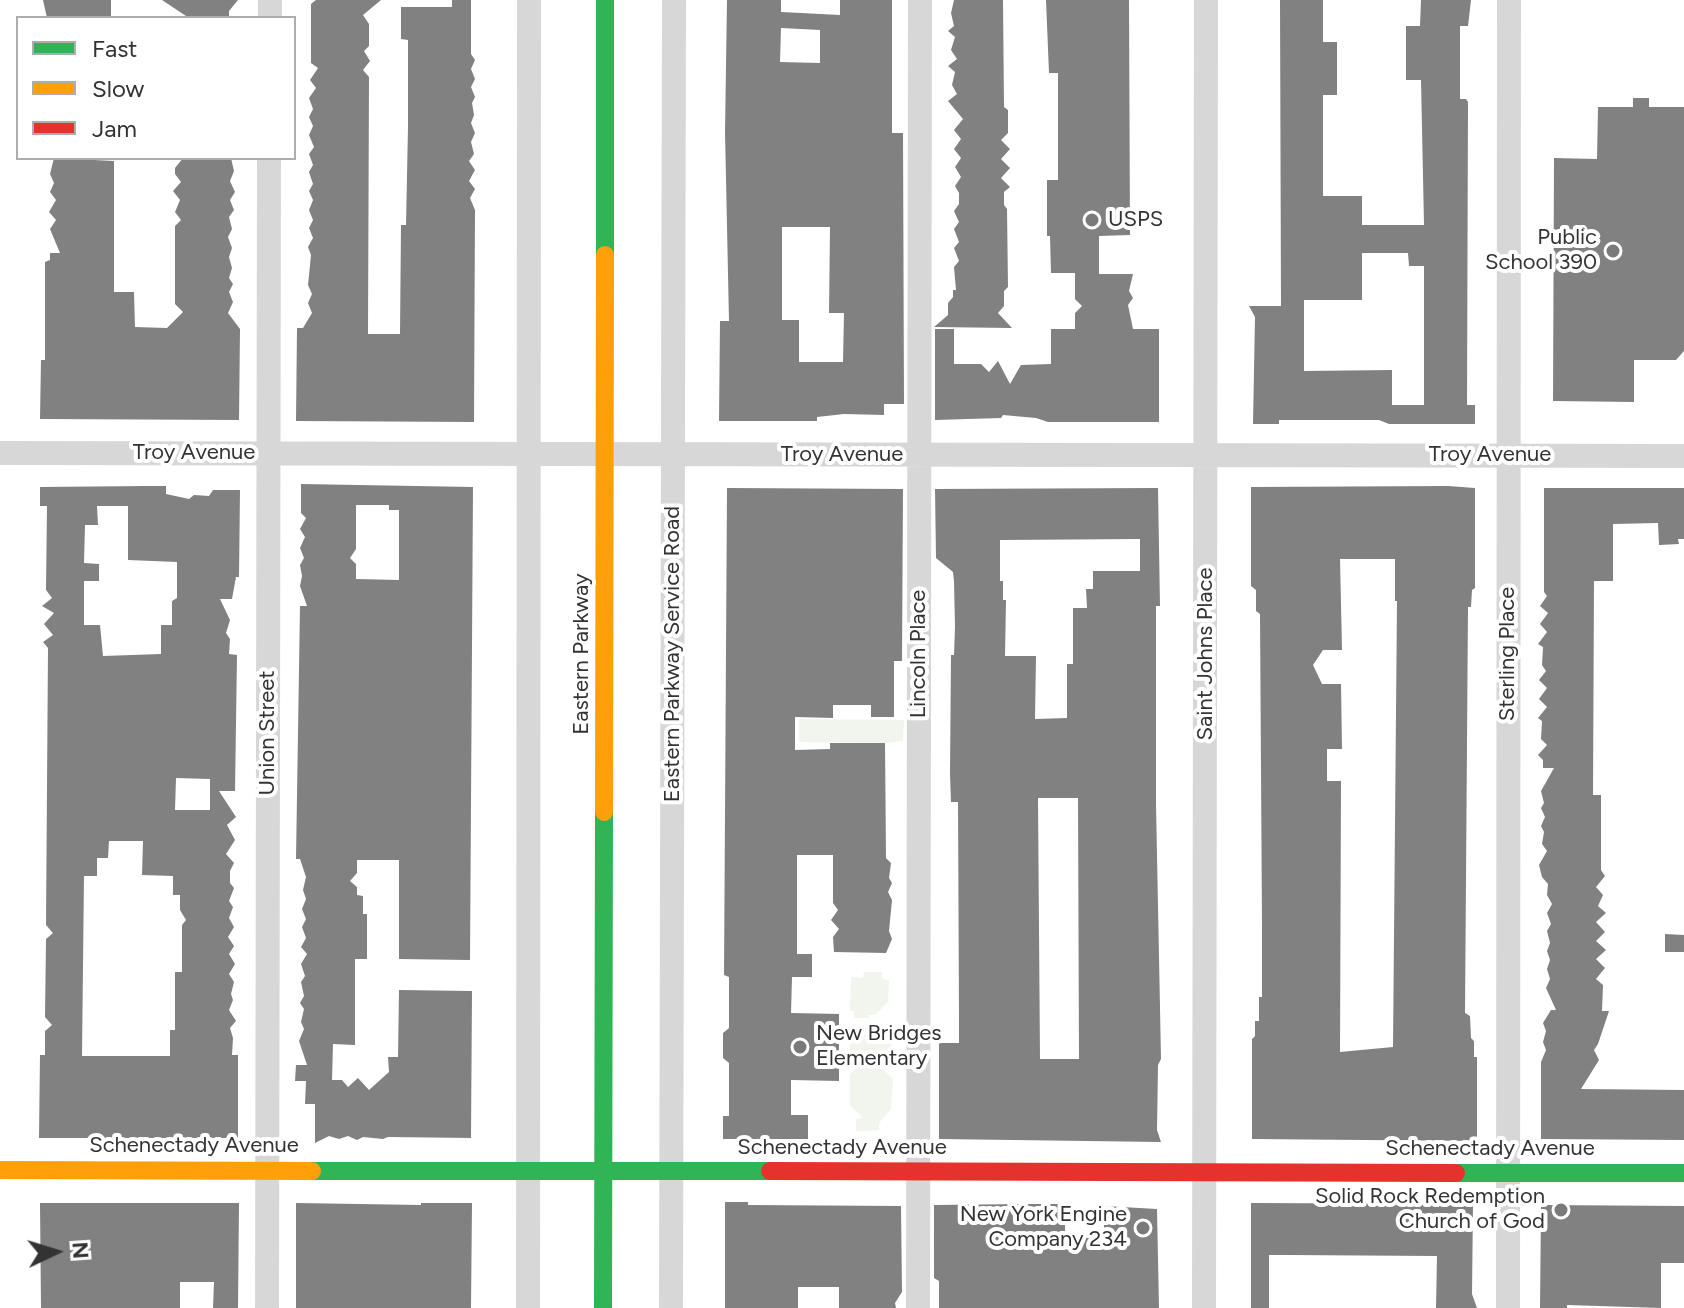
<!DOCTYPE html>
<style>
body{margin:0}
#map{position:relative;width:1684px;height:1308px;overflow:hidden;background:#fff;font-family:Figtree,sans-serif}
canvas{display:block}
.legend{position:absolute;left:16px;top:16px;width:280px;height:144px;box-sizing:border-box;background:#fff;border:2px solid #adadad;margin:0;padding:10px 14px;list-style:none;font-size:24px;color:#333}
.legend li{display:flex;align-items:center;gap:16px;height:40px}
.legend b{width:40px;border:2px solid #adadad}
.north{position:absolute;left:16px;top:1212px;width:80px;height:80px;-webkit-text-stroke:6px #fff;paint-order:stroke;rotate:86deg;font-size:22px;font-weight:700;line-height:32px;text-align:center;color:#333}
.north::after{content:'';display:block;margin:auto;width:28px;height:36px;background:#333;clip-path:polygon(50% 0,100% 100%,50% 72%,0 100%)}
</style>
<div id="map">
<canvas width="1684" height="1308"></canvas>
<ul class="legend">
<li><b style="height:10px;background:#30b455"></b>Fast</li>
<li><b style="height:10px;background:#ff9f0a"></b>Slow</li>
<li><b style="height:10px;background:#e5322d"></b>Jam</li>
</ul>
<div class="north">N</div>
</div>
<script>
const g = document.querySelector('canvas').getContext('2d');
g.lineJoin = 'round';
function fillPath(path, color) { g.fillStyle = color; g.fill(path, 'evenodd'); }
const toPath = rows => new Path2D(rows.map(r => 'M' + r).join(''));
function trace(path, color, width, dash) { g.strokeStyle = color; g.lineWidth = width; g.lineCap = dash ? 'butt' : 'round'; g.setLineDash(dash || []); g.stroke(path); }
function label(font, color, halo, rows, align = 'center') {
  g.font = font + ' Figtree,sans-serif'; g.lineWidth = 8; g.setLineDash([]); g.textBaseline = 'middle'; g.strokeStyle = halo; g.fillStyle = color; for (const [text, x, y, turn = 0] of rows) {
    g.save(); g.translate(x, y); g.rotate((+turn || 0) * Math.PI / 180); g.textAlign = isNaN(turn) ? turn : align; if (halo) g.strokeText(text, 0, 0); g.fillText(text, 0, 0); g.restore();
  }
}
fillPath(toPath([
 [799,719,904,720,903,741,885,743,799,742],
 [864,972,882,972,882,978,889,981,888,1002,875,1015,869,1015,869,1018,854,1018,854,1011,850,1011,851,977,863,978],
 [891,1030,892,1066,881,1067,893,1079,891,1109,879,1123,879,1130,856,1131,856,1119,863,1118,850,1105,850,1074,859,1065,850,1065,850,1031]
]), '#f1f5ed');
fillPath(toPath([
 [43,0,111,0,111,18,47,18],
 [162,0,238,0,229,11,229,18,189,18],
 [316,0,381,0,363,15,369,24,369,46,364,51,370,61,363,70,369,77,368,334,400,334,401,225,406,225,408,126,408,40,401,39,401,7,452,7,452,0,471,0,471,54,475,60,471,69,475,79,471,87,475,97,472,103,474,115,471,123,475,133,471,142,474,154,469,161,475,170,469,181,475,189,470,198,475,210,474,422,296,421,297,328,303,328,312,313,308,303,312,294,308,285,311,255,308,247,313,238,309,228,313,220,309,210,313,200,309,191,313,184,309,172,313,165,309,154,314,147,309,135,313,126,309,117,313,109,309,98,316,88,310,80,318,68,311,63,311,4],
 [727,0,781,0,781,12,840,15,840,0,892,0,892,133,903,133,904,404,884,404,884,415,844,414,817,417,817,421,719,421,720,321,729,321,725,132],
 [781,28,820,30,820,63,780,62],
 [782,227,830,227,829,313,844,313,843,362,799,362,799,320,782,320],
 [954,0,1003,0,1004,107,1008,110,1008,133,1001,140,1010,149,1001,159,1010,168,1001,178,1010,187,1004,192,1004,205,1007,209,1008,287,1004,291,1004,306,998,313,1012,328,934,327,948,315,948,303,953,297,953,290,956,290,954,267,959,261,954,248,959,242,954,229,959,222,954,211,959,204,959,193,955,186,961,177,955,167,961,158,954,149,961,139,954,130,963,119,948,101,957,94,952,85,955,72,948,66,957,59,951,50,955,37,948,31,954,26,951,13],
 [1046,0,1129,0,1130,235,1099,236,1099,274,1133,274,1129,291,1133,298,1128,305,1133,329,1159,329,1159,422,1048,422,1036,418,1003,415,1001,418,935,420,935,329,954,329,954,364,981,364,989,372,998,361,1010,384,1021,365,1051,364,1051,329,1075,329,1075,313,1082,306,1075,299,1075,273,1051,273,1050,236,1047,236,1047,180,1058,180,1058,73,1049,73],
 [1280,0,1323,0,1323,42,1337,42,1337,95,1323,95,1323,196,1362,196,1362,225,1424,225,1421,80,1406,80,1406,26,1420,26,1421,0,1471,0,1468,26,1460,26,1460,99,1466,99,1468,102,1467,405,1475,405,1475,424,1389,424,1379,420,1279,420,1279,424,1253,424,1255,317,1249,306,1281,306],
 [1362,253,1408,253,1409,266,1424,266,1424,405,1392,405,1392,370,1304,371,1304,300,1362,300],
 [1633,98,1649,98,1649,107,1684,107,1684,351,1676,360,1634,360,1634,402,1553,401,1554,158,1597,159,1598,107,1633,107],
 [54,158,114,161,114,292,134,292,135,327,167,328,183,312,175,304,175,226,181,220,175,212,180,200,173,191,181,182,175,174,175,168,183,158,231,158,234,171,230,181,235,192,230,200,234,210,229,217,232,229,228,237,232,248,229,257,232,268,229,278,233,284,229,292,233,302,228,313,240,329,239,420,40,419,41,360,45,360,45,262,50,260,50,253,60,253,50,229,56,220,49,212,56,200,50,192,54,183,50,174],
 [301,484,473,487,470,960,399,959,399,860,357,860,357,873,350,881,357,887,357,895,363,896,363,914,367,914,367,959,355,959,355,1045,333,1044,332,1080,342,1080,348,1087,358,1078,369,1090,389,1072,388,1057,398,1057,399,990,472,991,471,1138,388,1137,383,1139,363,1137,357,1140,348,1136,339,1139,329,1136,315,1143,315,1104,305,1104,306,1081,295,1081,296,1065,307,1065,299,1041,304,1029,301,1022,304,1009,300,1003,304,996,301,982,305,976,301,964,307,954,301,947,306,938,302,927,306,919,302,909,306,899,303,890,306,877,300,859,296,859,300,606,307,606,300,586,302,576,300,565,304,558,300,548,305,537,300,529,306,518,301,513],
 [356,505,389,505,389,510,399,510,399,580,356,579,356,564,350,558,356,549],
 [147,486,166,486,166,494,189,499,194,495,209,496,213,490,240,490,239,577,236,577,232,599,220,599,230,620,226,633,230,639,229,654,237,655,235,791,219,791,236,817,227,825,235,840,226,854,234,863,230,871,230,883,234,888,229,901,233,907,229,918,234,927,228,937,234,946,229,954,235,964,229,974,234,982,231,994,233,1000,229,1010,236,1021,230,1028,233,1038,232,1055,238,1055,238,1138,39,1138,40,1055,45,1055,45,1031,52,1025,45,1017,46,939,53,933,46,925,48,648,43,642,53,635,44,624,54,613,42,606,52,598,46,590,47,506,40,506,40,487],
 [97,506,128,506,128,560,177,562,177,598,172,601,172,625,161,625,161,654,103,656,100,625,84,625,84,581,99,581,99,564,84,563,85,525,98,525],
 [176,778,210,779,210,810,175,810],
 [109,841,143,841,142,875,173,876,173,895,180,895,180,910,186,920,182,925,182,972,175,972,175,1030,170,1030,170,1056,82,1056,84,876,97,876,97,858,108,858],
 [1448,486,1475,488,1475,588,1472,590,1471,607,1468,607,1465,1013,1470,1016,1471,1038,1474,1041,1474,1057,1477,1057,1477,1141,1252,1139,1252,1039,1255,1036,1255,1021,1259,1021,1259,997,1262,997,1262,924,1260,614,1256,611,1256,590,1251,586,1251,487],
 [1340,559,1395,559,1395,601,1397,601,1393,1047,1340,1052,1341,781,1327,781,1327,749,1342,749,1341,684,1322,684,1313,665,1323,650,1342,650],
 [727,488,903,489,902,661,894,661,894,717,871,717,871,705,833,705,833,718,795,717,795,750,830,749,830,743,885,743,886,858,891,863,889,878,892,883,888,892,892,900,889,931,892,939,886,953,834,952,833,937,839,929,831,920,838,910,833,903,833,855,797,855,797,954,812,954,812,977,792,977,791,1013,839,1014,839,1081,791,1080,791,1115,808,1115,808,1139,723,1139,723,1116,729,1116,729,1063,723,1058,723,1033,729,1028,729,977,724,975],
 [1158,488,1160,606,1156,606,1156,804,1161,1059,1158,1065,1157,1130,1161,1142,939,1139,939,1043,959,1043,959,1017,958,802,951,802,950,774,951,655,954,655,955,627,954,581,953,572,936,558,935,489],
 [1140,539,1140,571,1093,571,1093,589,1086,589,1087,608,1073,608,1073,664,1067,664,1067,718,1035,719,1036,656,1005,656,1006,600,1003,600,1003,581,1000,581,1000,540],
 [1038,798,1078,798,1079,1059,1040,1059],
 [1544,488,1684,488,1684,539,1678,539,1679,544,1659,545,1658,523,1613,524,1613,581,1594,581,1593,795,1601,795,1601,870,1605,876,1596,887,1603,895,1598,906,1606,913,1596,922,1605,932,1596,941,1606,950,1596,959,1605,968,1596,979,1603,985,1602,1011,1609,1011,1598,1044,1594,1050,1599,1060,1581,1089,1684,1090,1684,1140,1541,1139,1541,1062,1546,1050,1543,1042,1546,1031,1543,1023,1551,1010,1556,1010,1546,988,1550,979,1547,969,1550,960,1547,951,1550,943,1547,931,1551,924,1547,913,1552,904,1547,895,1548,884,1542,877,1539,865,1547,851,1542,844,1544,832,1541,826,1545,817,1541,808,1544,803,1541,791,1554,768,1543,768,1543,760,1538,755,1547,745,1541,739,1542,721,1538,718,1547,707,1539,699,1547,688,1539,680,1546,671,1542,665,1543,647,1538,644,1547,632,1540,624,1548,613,1540,606,1547,596,1544,592],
 [1665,934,1684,935,1684,952,1665,952],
 [725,1202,748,1202,748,1205,901,1206,902,1292,895,1303,896,1308,839,1308,839,1287,798,1287,798,1308,725,1308],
 [40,1203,239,1203,238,1308,213,1308,214,1282,180,1282,180,1308,41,1308],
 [296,1203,421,1205,421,1203,472,1203,471,1308,296,1308],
 [1251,1203,1473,1204,1472,1294,1477,1308,1436,1308,1437,1256,1288,1255,1269,1255,1269,1308,1251,1308],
 [1026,1204,1065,1204,1065,1233,1104,1234,1104,1206,1157,1209,1159,1308,939,1308,939,1281,934,1278,934,1205],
 [1541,1205,1684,1206,1684,1263,1661,1263,1661,1308,1567,1305,1567,1308,1540,1308]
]), '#818181');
trace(toPath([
 [270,18,270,0],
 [0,453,1684,456],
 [267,1308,269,158],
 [528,1308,529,0],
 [671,1308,674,0],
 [918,1308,920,0],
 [1204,1308,1206,0],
 [1508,1308,1509,0]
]), '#d7d7d7', 24);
trace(toPath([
 [605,255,605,0],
 [312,1171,770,1171],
 [1456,1173,1684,1173],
 [603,1308,604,812]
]), '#30b455', 18);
trace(toPath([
 [604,812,605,255],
 [0,1170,312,1171]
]), '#ff9f0a', 18);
trace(toPath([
 [770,1171,1456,1173]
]), '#e5322d', 18);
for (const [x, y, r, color] of [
 [1092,220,8,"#7a7a7a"],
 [1613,251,8,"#7a7a7a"],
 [800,1047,8,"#7a7a7a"],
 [1561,1210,8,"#7a7a7a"],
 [1143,1228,8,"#7a7a7a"]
]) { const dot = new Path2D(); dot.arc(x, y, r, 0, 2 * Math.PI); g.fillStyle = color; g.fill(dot); trace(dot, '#fff', 3); }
label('22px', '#333', '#fff', [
 ["USPS",1108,220,"left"],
 ["Public",1597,238],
 ["School 390",1597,263],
 ["New Bridges",816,1034,"left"],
 ["Elementary",816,1059,"left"],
 ["Solid Rock Redemption",1545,1197],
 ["Church of God",1545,1222],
 ["New York Engine",1127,1215],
 ["Company 234",1127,1240]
], 'right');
label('22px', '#333', '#fff', [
 ["Troy Avenue",194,453],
 ["Troy Avenue",842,455],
 ["Troy Avenue",1490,455],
 ["Eastern Parkway",582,654,-90],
 ["Eastern Parkway Service Road",673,654,-90],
 ["Lincoln Place",919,654,-90],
 ["Saint Johns Place",1206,654,-90],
 ["Sterling Place",1508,654,-90],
 ["Union Street",268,733,-90],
 ["Schenectady Avenue",194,1146],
 ["Schenectady Avenue",842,1148],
 ["Schenectady Avenue",1490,1149]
]);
</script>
